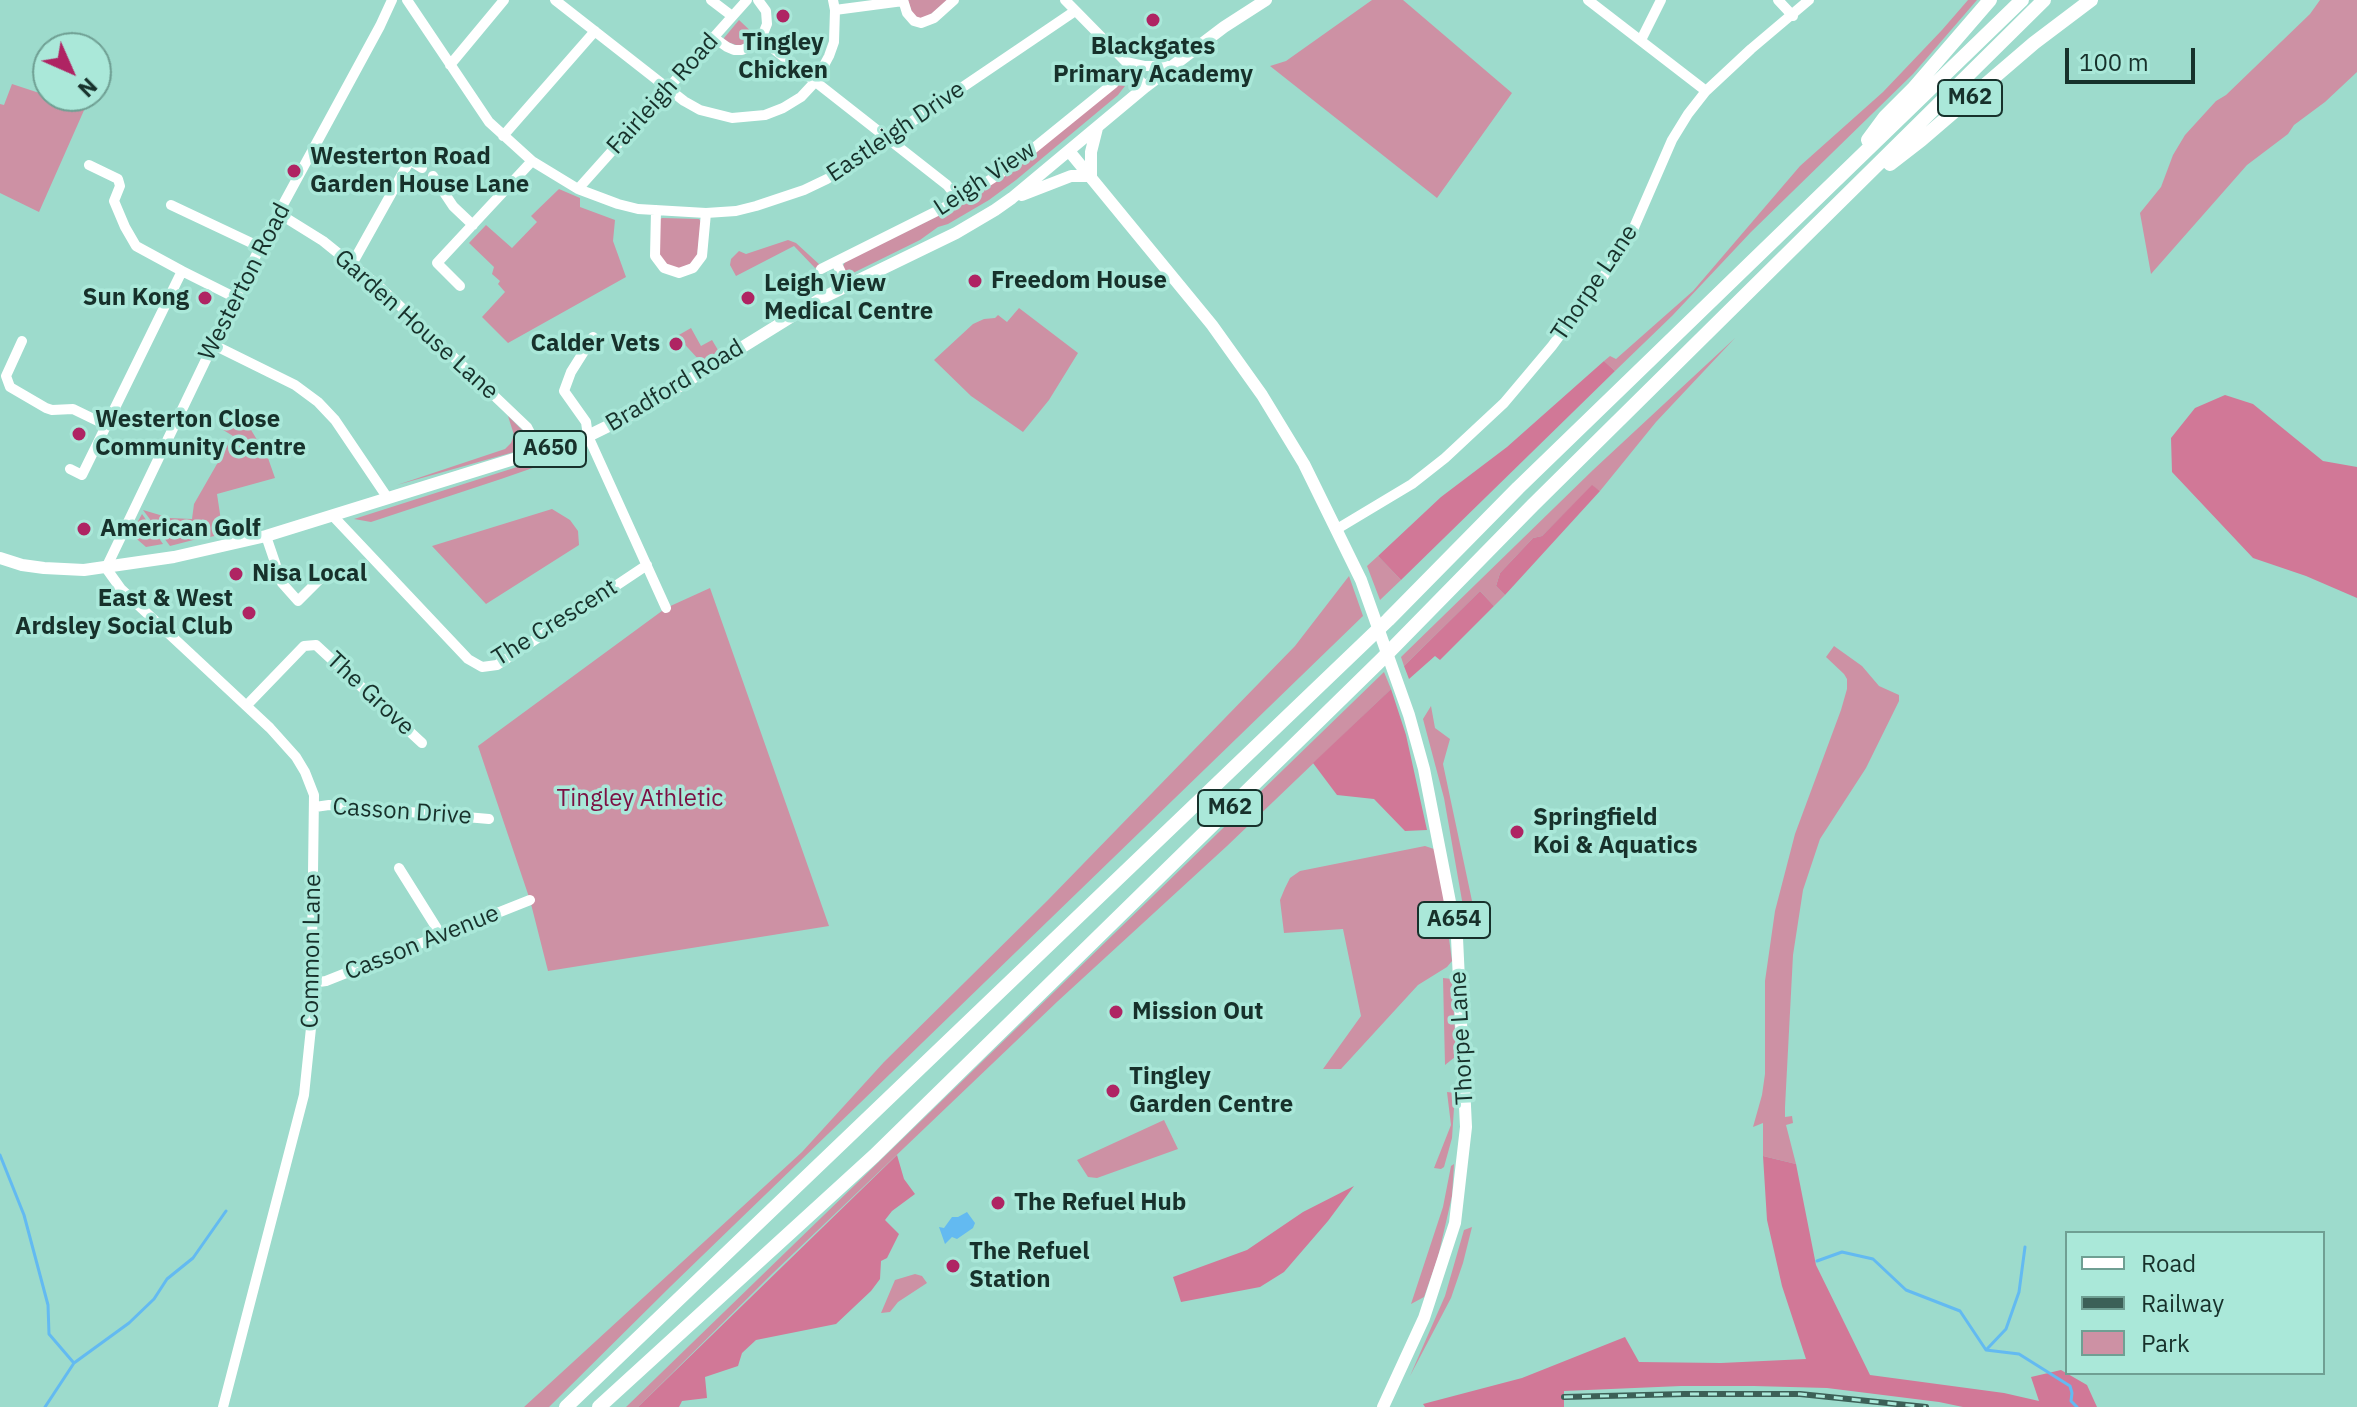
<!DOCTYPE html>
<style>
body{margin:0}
#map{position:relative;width:2357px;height:1407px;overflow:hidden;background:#9ddbcc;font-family:"IBM Plex Sans",sans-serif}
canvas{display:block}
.legend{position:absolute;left:2065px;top:1231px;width:260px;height:144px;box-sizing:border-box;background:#aae8d9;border:2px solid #6f9f93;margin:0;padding:10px 14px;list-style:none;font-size:24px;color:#17312b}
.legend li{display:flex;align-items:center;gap:16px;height:40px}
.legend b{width:40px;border:2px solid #6f9f93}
.north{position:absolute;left:32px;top:32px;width:80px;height:80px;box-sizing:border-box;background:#aae8d9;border:2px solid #6f9f93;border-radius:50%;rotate:135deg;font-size:22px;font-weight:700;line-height:32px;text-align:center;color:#17312b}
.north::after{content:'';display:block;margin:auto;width:28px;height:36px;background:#af2463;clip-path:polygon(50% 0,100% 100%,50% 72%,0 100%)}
.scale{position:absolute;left:2065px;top:48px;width:130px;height:36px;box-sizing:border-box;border:4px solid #17312b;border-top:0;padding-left:10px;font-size:24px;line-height:28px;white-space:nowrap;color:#17312b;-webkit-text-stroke:6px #aae8d9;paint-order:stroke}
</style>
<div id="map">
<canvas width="2357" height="1407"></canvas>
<ul class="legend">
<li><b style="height:10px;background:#fff"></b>Road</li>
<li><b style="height:10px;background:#3c6057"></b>Railway</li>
<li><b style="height:22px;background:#cd91a4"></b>Park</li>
</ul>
<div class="north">N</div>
<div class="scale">100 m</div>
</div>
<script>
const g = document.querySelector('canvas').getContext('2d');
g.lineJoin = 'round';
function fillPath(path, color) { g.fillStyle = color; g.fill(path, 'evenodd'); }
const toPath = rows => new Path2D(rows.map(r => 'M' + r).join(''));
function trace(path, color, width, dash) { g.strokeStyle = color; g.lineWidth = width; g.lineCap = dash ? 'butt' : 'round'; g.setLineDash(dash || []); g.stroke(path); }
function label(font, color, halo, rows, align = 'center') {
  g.font = font + ' "IBM Plex Sans",sans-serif'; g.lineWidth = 7; g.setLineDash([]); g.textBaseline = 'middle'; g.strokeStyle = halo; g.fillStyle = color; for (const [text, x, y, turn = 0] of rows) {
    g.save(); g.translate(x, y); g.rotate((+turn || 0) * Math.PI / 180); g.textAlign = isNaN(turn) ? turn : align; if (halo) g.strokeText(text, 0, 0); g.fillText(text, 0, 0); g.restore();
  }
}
fillPath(toPath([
 [908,0,949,0,923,20,913,15],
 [1372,0,1403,0,1512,93,1437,198,1270,66,1286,61],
 [1968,0,1977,0,1913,74,1751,232,1672,316,1615,371,1604,361,1610,356,1616,359,1693,291,1800,166,1883,92,1942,30],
 [2320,0,2357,0,2357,72,2325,102,2294,125,2288,134,2247,165,2151,274,2140,213,2161,187,2173,155,2185,135,2216,101,2226,95,2310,14],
 [739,20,757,37,753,40,739,46,725,41,724,38],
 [12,84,85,108,39,212,0,193,0,104,4,105],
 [1117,84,1125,86,1118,95,1016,180,989,200,948,224,938,227,920,240,853,273,845,273,843,266,845,262,936,217,1015,169],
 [559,189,580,198,580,207,615,220,613,241,626,277,508,343,482,317,505,292,498,284,500,281,492,274,494,267,469,243,486,225,512,248,537,222,531,216],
 [662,218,699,219,701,222,697,257,693,262,681,269,668,266,659,255,658,221],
 [788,240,796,243,820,265,815,268,794,246,736,276,730,265,731,259,739,251,746,254],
 [1019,308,1078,353,1049,400,1023,432,971,396,934,360,973,324,984,319,995,318,998,315,1007,322],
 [691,328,701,346,712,340,718,350,709,359,700,361,677,336],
 [1735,338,1656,422,1600,491,1592,486,1542,536,1533,538,1500,573,1496,586,1505,595,1494,606,1480,591,1404,666,1401,657,1593,470],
 [236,405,268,458,275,478,217,494,223,534,210,537,206,520,198,521,201,538,170,546,143,510,170,518,192,519,194,504,233,436,220,428],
 [508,416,526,434,527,444,521,450,397,485,505,449,511,443,514,435],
 [586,445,547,463,501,479,371,522,354,519],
 [552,509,570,520,578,531,579,545,486,604,432,546],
 [142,514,163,544,146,547,131,534],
 [1378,556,1401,580,1380,600,1367,566],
 [1349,576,1363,616,671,1286,549,1407,524,1407,802,1152,884,1062,1047,901,1295,646],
 [710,588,829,926,548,971,530,900,478,746,666,608],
 [1834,646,1862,666,1879,686,1899,695,1899,701,1866,768,1820,839,1803,890,1793,955,1785,1107,1785,1117,1792,1116,1793,1123,1786,1125,1796,1164,1763,1156,1763,1123,1753,1127,1762,1095,1765,1074,1765,981,1775,911,1795,834,1841,710,1847,689,1847,679,1844,674,1826,657],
 [1384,672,1391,689,1227,846,1058,1001,773,1273,638,1407,626,1407],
 [1431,706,1435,728,1450,739,1443,764,1475,915,1467,929,1444,798,1423,719],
 [1425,846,1434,849,1439,863,1452,961,1447,967,1418,985,1341,1069,1323,1069,1361,1016,1343,929,1284,933,1280,900,1285,888,1290,878,1300,871],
 [1443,978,1452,979,1456,1052,1455,1057,1445,1065],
 [1447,1092,1455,1093,1452,1138,1444,1167,1441,1169,1434,1168,1451,1125],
 [1164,1120,1178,1149,1097,1178,1088,1177,1077,1160],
 [1454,1164,1452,1196,1438,1257,1424,1297,1411,1304,1443,1207,1451,1166],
 [1472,1227,1463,1263,1451,1298,1410,1376,1445,1296,1464,1230],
 [915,1274,922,1276,927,1283,898,1302,890,1312,881,1313,895,1280]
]), '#cd91a4');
fillPath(toPath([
 [1604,361,1615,371,1401,580,1378,556,1441,497,1507,447],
 [2225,395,2253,404,2323,461,2357,467,2357,598,2306,576,2253,558,2172,472,2171,438,2195,408],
 [1592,485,1600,491,1505,595,1496,586,1500,573,1533,538,1542,536],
 [1480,591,1494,606,1440,660,1435,656,1409,679,1404,666],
 [1391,689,1406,735,1427,830,1405,831,1374,799,1337,795,1313,763],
 [897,1155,904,1179,915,1194,892,1211,885,1220,899,1234,887,1258,881,1261,880,1279,871,1291,836,1324,756,1340,742,1353,738,1366,705,1377,707,1398,682,1401,679,1407,638,1407],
 [1763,1156,1796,1164,1816,1265,1870,1375,2004,1393,2039,1401,2031,1377,2061,1370,2087,1385,2097,1407,1963,1407,1939,1402,1827,1388,1754,1386,1681,1386,1564,1391,1564,1407,1425,1407,1423,1404,1522,1378,1625,1337,1639,1362,1721,1363,1806,1359,1782,1286,1767,1220],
 [1354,1186,1328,1221,1284,1272,1260,1287,1181,1302,1173,1277,1247,1250,1303,1212]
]), '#d17897');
fillPath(toPath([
 [967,1212,975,1223,973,1228,957,1239,952,1237,945,1244,939,1227,944,1228,952,1217,958,1217]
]), '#63baf1');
trace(toPath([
 [0,1155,24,1215,48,1305,49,1334,73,1362],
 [1817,1261,1842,1252,1873,1259,1906,1290,1960,1311,1986,1350,2019,1354,2070,1386,2072,1393,2071,1401,2077,1407],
 [1987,1349,2006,1329,2019,1292,2025,1247],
 [45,1407,74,1363,129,1323,154,1299,167,1279,193,1258,226,1211]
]), '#63baf1', 3);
trace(toPath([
 [407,0,489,122,532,161,578,189,618,204,638,209,706,213,736,211,756,206,804,190,827,179,848,167,886,139,1075,11],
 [555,0,684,101,700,110,732,118,765,115,783,108,801,97,815,82,829,56,834,42,835,10,833,0],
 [711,0,732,16],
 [903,0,907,13,914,21,921,23,934,18,954,0],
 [1065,0,1126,62,1145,87],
 [1588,0,1706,91],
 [1778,0,1793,16],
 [835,10,903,1],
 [713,37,727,47,734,50,742,50,755,44,761,39,767,24,766,11,758,0],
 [761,39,947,185,959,200],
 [1641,40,1661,0],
 [1126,62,1144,66,1173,66],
 [450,65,504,0],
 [503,136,595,31],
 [400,154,422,168],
 [89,165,118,179,120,186,114,201,125,227,136,246,182,271],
 [433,176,453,206,473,225],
 [578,189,747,0],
 [171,205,260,247],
 [656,210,655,256,664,268,679,273,693,268,702,256,706,213],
 [278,213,323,241,380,287,527,427,540,452],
 [836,262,847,285],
 [352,264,410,160],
 [821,269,959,200,1013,165,1114,83,1108,76],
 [460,286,437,263,532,161],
 [593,337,571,372,564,391,586,422,588,436,666,608],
 [22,341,6,376,10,387,46,408,52,410,73,409,106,425],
 [214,345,295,385,318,402,335,420,387,497],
 [70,469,82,475,182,271,236,298],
 [332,515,468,659,482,667,497,665,647,565],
 [1337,529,1412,484,1445,458,1504,403,1552,346,1603,277,1629,239,1672,140,1688,114,1706,91,1751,49,1809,0],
 [266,536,282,583,298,601,320,579],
 [247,705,304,646,316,645,422,743],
 [315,807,329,805,489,819],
 [399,868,441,935],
 [312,983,326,981,530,900],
 [223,1407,304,1095,311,1028,314,795,305,772,296,757,270,728,121,589,106,568,260,247,380,26,392,0]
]), '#fff', 10);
trace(toPath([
 [1069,151,1212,325,1262,395,1304,464,1361,580,1409,715,1424,769,1457,938,1466,1127,1455,1223,1424,1318,1383,1407],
 [1091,176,1091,152,1097,128],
 [1022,195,1071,176,1091,176],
 [0,558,22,565,44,568,84,570,174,557,266,536,588,436,641,410,820,299,956,233,995,210,1012,198,1145,87,1224,27,1266,0]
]), '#fff', 12);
trace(toPath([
 [1868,140,1885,117,1913,89,1990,0],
 [1890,164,1921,140,2034,43,2091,0],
 [566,1407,1388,620,1518,488,2022,0],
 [599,1407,874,1156,1382,659,1533,505,2044,0]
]), '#fff', 14);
const rail = toPath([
 [1564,1397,1684,1394,1800,1394,1926,1407]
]);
trace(rail, '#3c6057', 6);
trace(rail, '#aae8d9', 3, [9]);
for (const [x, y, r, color] of [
 [783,16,8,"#af2463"],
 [1153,20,8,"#af2463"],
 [294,171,8,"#af2463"],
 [975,281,8,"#af2463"],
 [205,298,8,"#af2463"],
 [748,298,8,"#af2463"],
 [676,344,8,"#af2463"],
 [79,434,8,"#af2463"],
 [84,529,8,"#af2463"],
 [236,574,8,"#af2463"],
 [249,613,8,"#af2463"],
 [1517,832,8,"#af2463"],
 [1116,1012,8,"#af2463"],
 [1113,1091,8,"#af2463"],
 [998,1203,8,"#af2463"],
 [953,1266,8,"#af2463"]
]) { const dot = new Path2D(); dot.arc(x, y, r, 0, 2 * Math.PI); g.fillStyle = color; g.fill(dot); trace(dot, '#aae8d9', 3); }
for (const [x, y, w] of [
 [1970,98,64],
 [550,449,72],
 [1230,808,64],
 [1454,920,72]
]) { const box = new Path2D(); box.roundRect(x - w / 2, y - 18, w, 36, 6); g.fillStyle = '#aae8d9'; g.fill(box); trace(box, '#17312b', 2); }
label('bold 22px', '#17312b', null, [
 ["M62",1970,98],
 ["A650",550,449],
 ["M62",1230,808],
 ["A654",1454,920]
]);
label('bold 24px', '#17312b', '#aae8d9', [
 ["Tingley",783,43,"center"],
 ["Chicken",783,71,"center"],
 ["Blackgates",1153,47,"center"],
 ["Primary Academy",1153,75,"center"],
 ["Westerton Road",310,157],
 ["Garden House Lane",310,185],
 ["Freedom House",991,281],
 ["Leigh View",764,284],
 ["Medical Centre",764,312],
 ["Sun Kong",189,298,"right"],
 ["Calder Vets",660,344,"right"],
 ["Westerton Close",95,420],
 ["Community Centre",95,448],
 ["American Golf",100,529],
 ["Nisa Local",252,574],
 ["East & West",233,599,"right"],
 ["Ardsley Social Club",233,627,"right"],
 ["Springfield",1533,818],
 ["Koi & Aquatics",1533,846],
 ["Mission Out",1132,1012],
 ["Tingley",1129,1077],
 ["Garden Centre",1129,1105],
 ["The Refuel Hub",1014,1203],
 ["The Refuel",969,1252],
 ["Station",969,1280]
], 'left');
label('24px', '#17312b', '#aae8d9', [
 ["Fairleigh Road",663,94,-48],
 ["Eastleigh Drive",896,132,-34],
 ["Leigh View",985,179,-33],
 ["Westerton Road",245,282,-63],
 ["Thorpe Lane",1595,283,-56],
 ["Garden House Lane",416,325,42],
 ["Bradford Road",675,386,-31],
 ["The Crescent",555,623,-32],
 ["The Grove",370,694,43],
 ["Casson Drive",402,812,4],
 ["Casson Avenue",422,943,-22],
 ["Common Lane",312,951,-89],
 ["Thorpe Lane",1462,1038,-93]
]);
label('24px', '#7c1043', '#aae8d9', [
 ["Tingley Athletic",640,799]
]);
</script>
